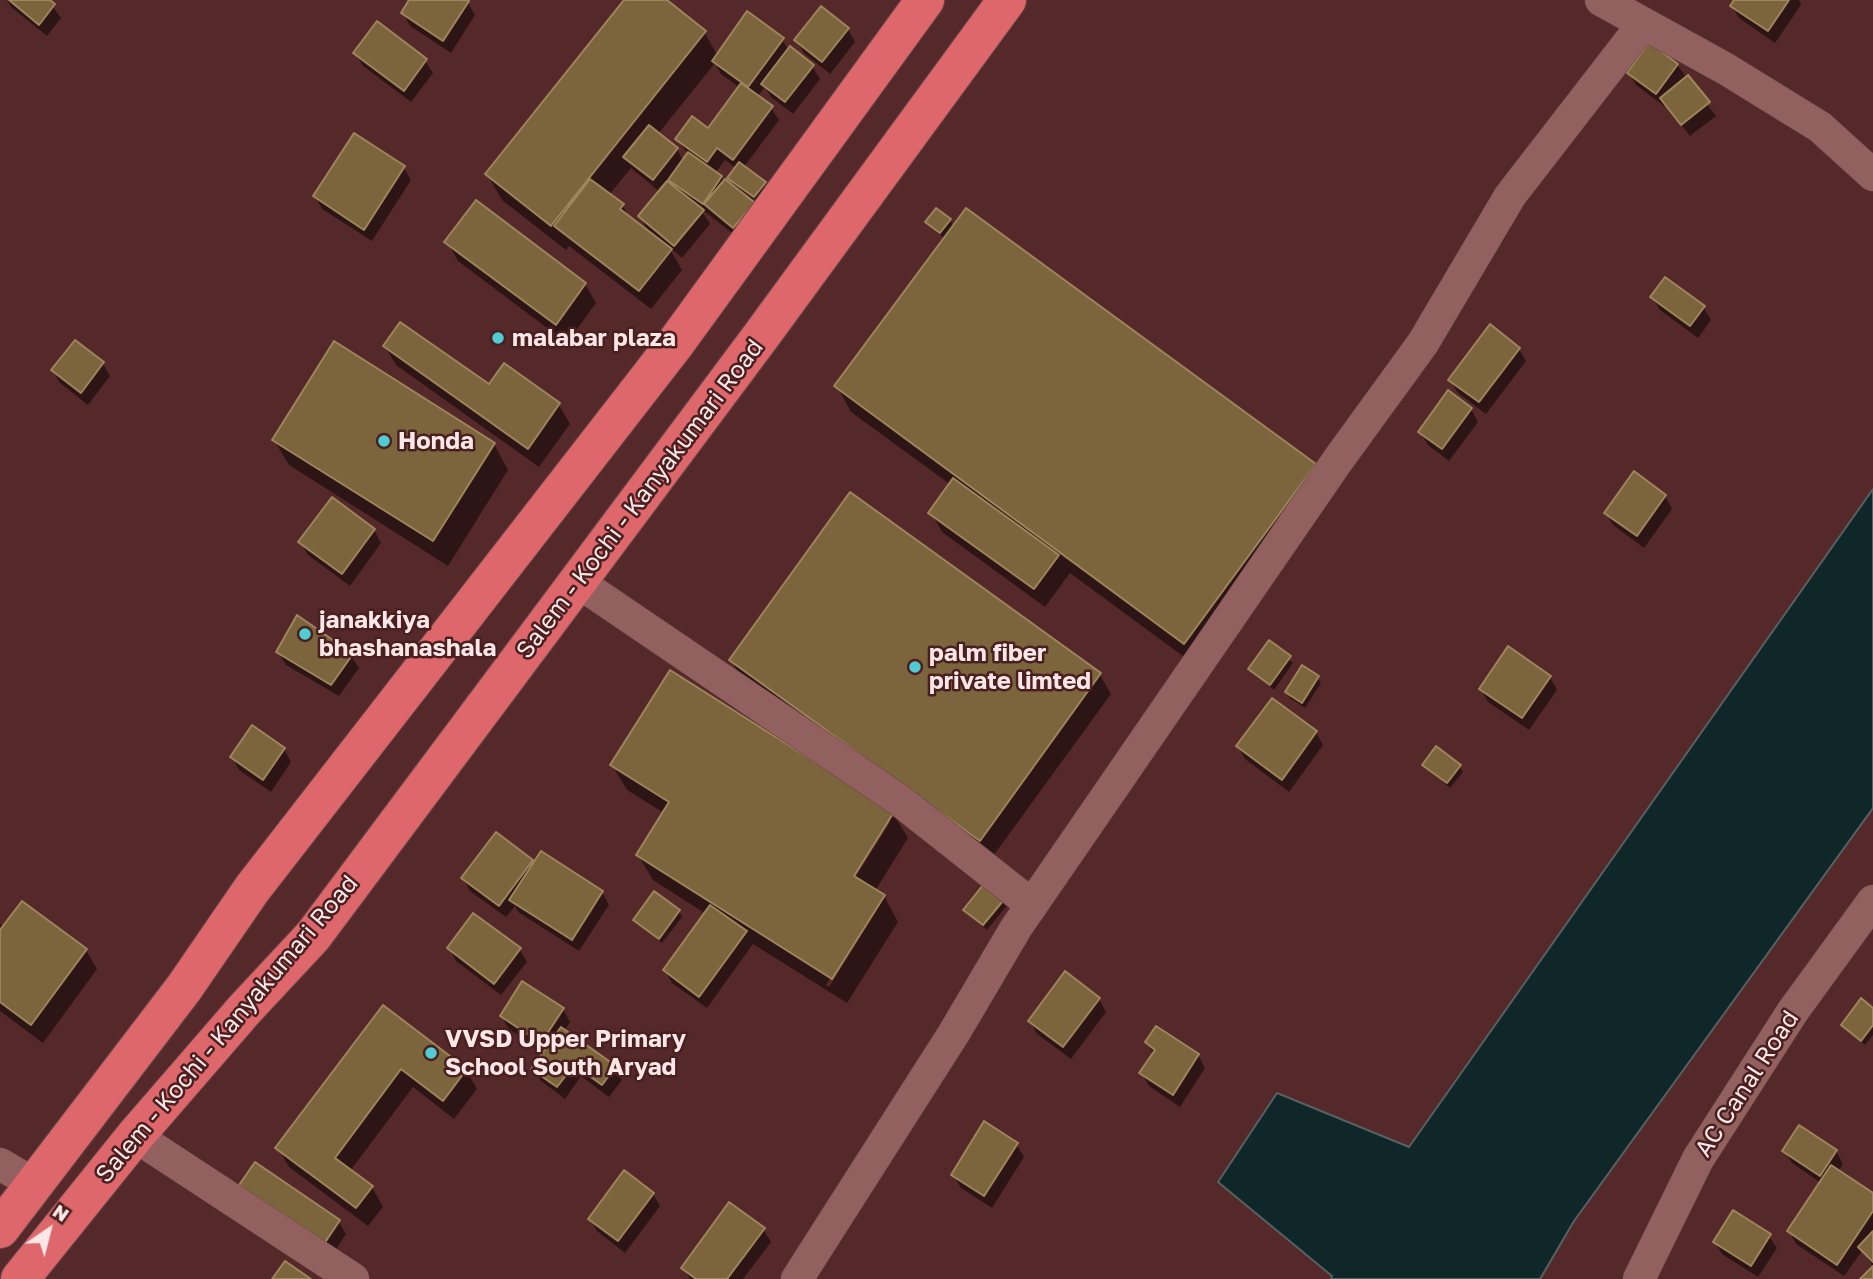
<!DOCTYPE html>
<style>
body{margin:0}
#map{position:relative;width:1873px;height:1279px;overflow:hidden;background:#55292a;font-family:"Golos Text",sans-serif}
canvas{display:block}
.north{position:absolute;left:14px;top:1195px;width:70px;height:70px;-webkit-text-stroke:5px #491f20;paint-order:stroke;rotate:35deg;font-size:19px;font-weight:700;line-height:28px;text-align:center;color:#fee7e6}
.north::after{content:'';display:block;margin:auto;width:24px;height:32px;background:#fee7e6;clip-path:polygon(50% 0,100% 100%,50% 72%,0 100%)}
</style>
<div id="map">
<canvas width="1873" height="1279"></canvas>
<div class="north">N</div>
</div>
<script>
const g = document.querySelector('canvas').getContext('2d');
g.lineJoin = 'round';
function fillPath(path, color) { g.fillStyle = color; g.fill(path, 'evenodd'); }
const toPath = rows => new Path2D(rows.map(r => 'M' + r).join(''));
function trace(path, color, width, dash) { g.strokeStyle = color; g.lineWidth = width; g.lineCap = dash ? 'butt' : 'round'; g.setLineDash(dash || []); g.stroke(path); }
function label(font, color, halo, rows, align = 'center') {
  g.font = font + ' "Golos Text",sans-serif'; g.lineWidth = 5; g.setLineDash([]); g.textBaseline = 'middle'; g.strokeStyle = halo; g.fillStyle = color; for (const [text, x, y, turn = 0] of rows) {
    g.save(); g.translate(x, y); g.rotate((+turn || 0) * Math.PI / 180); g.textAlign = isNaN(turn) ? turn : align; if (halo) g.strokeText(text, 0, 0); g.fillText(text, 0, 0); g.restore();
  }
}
const water = toPath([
 [1873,489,1873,808,1574,1221,1540,1279,1331,1279,1332,1276,1218,1182,1277,1093,1409,1147,1873,489]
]);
fillPath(water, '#0f2728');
trace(water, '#576161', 2);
fillPath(toPath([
 [7,0,48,0,61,18,47,36,11,7],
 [412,0,468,3,475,15,451,53,410,26,403,13],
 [626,0,664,0,704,32,718,56,782,39,789,51,812,66,820,79,793,114,771,97,765,87,757,97,771,108,779,120,744,167,768,189,758,202,734,185,730,178,736,168,725,160,715,173,753,204,741,240,700,208,710,224,682,258,669,247,682,270,651,309,569,246,566,250,502,200,487,174],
 [715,63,721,74,740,88,708,130,677,139,688,154,683,161,677,149,658,134],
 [631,168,660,192,640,216,651,236,631,220,623,206,609,195],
 [1736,0,1799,0,1801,5,1775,43,1739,18,1732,6],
 [848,29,855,42,830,74,804,53,796,40],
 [355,53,425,61,433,73,411,102,363,66],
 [1677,65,1716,116,1690,136,1665,104,1664,106,1636,85,1629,73],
 [354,136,404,168,411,180,372,241,322,209,315,196],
 [950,220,954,227,1315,466,1329,491,1199,668,1070,573,1045,607,942,532,931,513,951,485,851,412,837,386,945,239,927,222],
 [447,242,585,284,596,303,567,343,458,261],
 [1652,297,1704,308,1711,320,1698,338,1660,310],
 [385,346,489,387,559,405,570,424,539,467,396,365],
 [1519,349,1526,361,1486,414,1458,393,1450,380],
 [103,364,110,376,88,405,60,383,53,371],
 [1471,409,1478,422,1449,461,1428,445,1420,432],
 [274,440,494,444,508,470,448,566,289,465],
 [1665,496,1672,509,1644,548,1613,525,1606,513],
 [374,530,381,543,350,586,308,555,300,542],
 [1269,642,1293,663,1274,690,1250,669],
 [278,652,351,656,359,668,339,696,286,665],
 [731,660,1100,675,1111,694,991,859,742,679],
 [1317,677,1321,683,1305,708,1290,698,1287,692],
 [1550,677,1557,690,1529,730,1488,702,1481,689],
 [1316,732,1323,745,1289,792,1245,759,1238,747],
 [284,749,291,762,271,792,239,770,232,757],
 [612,765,893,813,908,838,875,891,884,896,898,922,847,1003,753,944,707,1008,672,983,665,970,706,914,653,880,638,855,664,813,627,790],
 [886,822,890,822,851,884,848,882],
 [876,905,880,905,829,987,826,985],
 [1425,765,1459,766,1463,772,1450,788],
 [531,861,602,892,609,905,579,951,518,912,515,906,506,917,470,891,463,878],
 [987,883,1009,903,987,930,965,910],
 [679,911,682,917,662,943,635,920],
 [0,923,4,929,86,950,97,969,43,1043,0,1011],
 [449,948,519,949,527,962,501,995,456,961],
 [1099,999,1106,1012,1071,1059,1037,1034,1030,1021],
 [383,1008,466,1070,477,1089,454,1119,413,1087,350,1171,372,1187,383,1207,368,1226,289,1167,278,1148],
 [563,1009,570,1022,564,1031,614,1068,622,1080,609,1097,581,1076,565,1099,541,1081,533,1069,545,1053,509,1029,502,1017],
 [1873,1010,1873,1035,1865,1045,1843,1025],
 [1147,1043,1198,1055,1205,1068,1180,1107,1149,1086,1142,1074,1154,1055],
 [1016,1144,1024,1157,992,1208,961,1188,953,1175],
 [1784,1151,1836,1151,1843,1164,1838,1172,1873,1195,1873,1266,1862,1251,1844,1276,1796,1244,1789,1231,1821,1183,1792,1163],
 [255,1165,339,1222,346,1234,330,1258],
 [653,1194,660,1206,625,1253,597,1231,590,1219],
 [763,1229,771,1242,743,1279,690,1279,683,1268],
 [1769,1236,1777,1248,1758,1277,1722,1254,1715,1242]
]), '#0007');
const building = toPath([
 [9,0,50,0,55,4,39,25,9,0],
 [409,0,467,0,469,1,443,41,401,13,409,0],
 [624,0,667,0,706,31,551,226,485,174,624,0],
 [1734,0,1789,0,1768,31,1730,6,1734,0],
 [821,6,849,28,822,62,794,40,821,6],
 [747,11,784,38,748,87,712,61,747,11],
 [377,21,427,59,404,91,353,53,377,21],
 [1649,42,1678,64,1656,94,1627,73,1649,42],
 [790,46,814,65,785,102,761,84,790,46],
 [1688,75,1710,102,1681,125,1660,98,1688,75],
 [741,83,773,106,733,160,717,148,707,162,675,139,692,116,708,128,741,83],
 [649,125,678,148,653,180,623,157,649,125],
 [354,133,405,166,364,230,313,196,354,133],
 [688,152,722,176,703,204,668,180,688,152],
 [739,162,766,182,754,197,727,178,739,162],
 [590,179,624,204,620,209,672,249,639,291,554,226,590,179],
 [725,179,755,203,733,228,704,204,725,179],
 [667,181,704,210,674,246,638,216,667,181],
 [476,200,586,283,556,325,444,242,476,200],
 [936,208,951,219,940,233,925,222,936,208],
 [966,208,1316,464,1184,644,834,386,966,208],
 [1665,277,1705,306,1690,326,1650,297,1665,277],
 [400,322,489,384,504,363,560,403,528,449,383,346,400,322],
 [1490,324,1520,348,1479,402,1448,380,1490,324],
 [75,340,104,362,81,393,51,370,75,340],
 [334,341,495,443,433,541,272,440,334,341],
 [1448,390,1472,408,1442,449,1418,432,1448,390],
 [1634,471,1666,495,1637,536,1604,513,1634,471],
 [953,478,1059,555,1034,589,928,513,953,478],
 [850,492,1101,673,980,841,729,660,850,492],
 [332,497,375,529,342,574,298,542,332,497],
 [297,615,353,654,331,685,276,652,297,615],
 [1269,640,1291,656,1270,685,1248,669,1269,640],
 [1508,646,1551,676,1522,718,1479,689,1508,646],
 [1302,665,1319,676,1302,703,1285,692,1302,665],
 [670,670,894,812,854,876,885,895,832,979,636,855,669,802,610,765,670,670],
 [1272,698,1317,731,1282,780,1236,746,1272,698],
 [252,725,285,748,263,780,230,757,252,725],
 [1436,746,1461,765,1447,783,1422,765,1436,746],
 [496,832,533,860,499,906,461,878,496,832],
 [541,851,603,891,572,940,509,900,541,851],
 [987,880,1007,896,983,925,963,910,987,880],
 [654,891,680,910,659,939,633,920,654,891],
 [22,901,87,949,31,1025,0,1002,0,930,22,901],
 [710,905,747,931,699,997,663,970,710,905],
 [473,913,521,948,494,984,447,948,473,913],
 [1065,971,1100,998,1063,1047,1028,1021,1065,971],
 [522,981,564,1008,541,1043,500,1016,522,981],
 [1861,998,1873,1008,1873,1025,1861,1041,1841,1025,1861,998],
 [383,1005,467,1069,443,1101,401,1069,335,1158,373,1186,356,1208,275,1148,383,1005],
 [1156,1026,1199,1054,1173,1095,1139,1073,1155,1050,1145,1042,1156,1026],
 [561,1027,616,1066,602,1085,574,1065,557,1087,531,1069,561,1027],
 [984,1121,1018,1143,984,1196,951,1175,984,1121],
 [1799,1125,1837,1150,1820,1176,1782,1151,1799,1125],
 [255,1162,340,1220,322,1247,237,1188,255,1162],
 [1831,1165,1873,1193,1873,1211,1837,1265,1787,1231,1831,1165],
 [624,1170,654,1193,618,1241,588,1219,624,1170],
 [729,1202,765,1228,727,1279,696,1279,681,1268,729,1202],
 [1733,1210,1771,1234,1751,1266,1713,1242,1733,1210],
 [1873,1231,1873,1262,1858,1247,1873,1231],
 [285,1261,311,1279,272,1279,285,1261],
 [1873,1266,1873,1279,1860,1279,1873,1266]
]);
fillPath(building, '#7c643c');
trace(building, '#9e855c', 2);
const minor = toPath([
 [1601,0,1726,69,1820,127,1873,175],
 [578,582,899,800,1032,905],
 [135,1136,353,1279],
 [0,1164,34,1184],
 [797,1279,954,1033,1016,928,1338,460,1423,343,1510,196,1643,24],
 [1639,1279,1698,1159,1793,1011,1873,901]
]);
const trunk = toPath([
 [0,1229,184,988,252,889,675,344,925,0],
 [20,1279,135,1136,244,1010,313,936,761,336,1007,0]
]);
trace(minor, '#6b4849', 33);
trace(trunk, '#6b4849', 40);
trace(minor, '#91605f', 32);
trace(trunk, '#de676c', 38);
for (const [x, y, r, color] of [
 [498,338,7,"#51ccd3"],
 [384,441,7,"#51ccd3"],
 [305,634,7,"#51ccd3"],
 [915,667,7,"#51ccd3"],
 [431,1053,7,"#51ccd3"]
]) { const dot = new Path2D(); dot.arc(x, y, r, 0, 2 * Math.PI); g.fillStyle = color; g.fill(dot); trace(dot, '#491f20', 2.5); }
label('bold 24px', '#fee7e6', '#491f20', [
 ["malabar plaza",512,338],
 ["Honda",398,441],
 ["janakkiya",319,620],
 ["bhashanashala",319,648],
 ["palm fiber",929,653],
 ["private limted",929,681],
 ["VVSD Upper Primary",445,1039],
 ["School South Aryad",445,1067]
], 'left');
label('24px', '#fee7e6', '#491f20', [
 ["Salem - Kochi - Kanyakumari Road",640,499,-53],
 ["Salem - Kochi - Kanyakumari Road",227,1029,-50],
 ["AC Canal Road",1747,1084,-57]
]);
</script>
